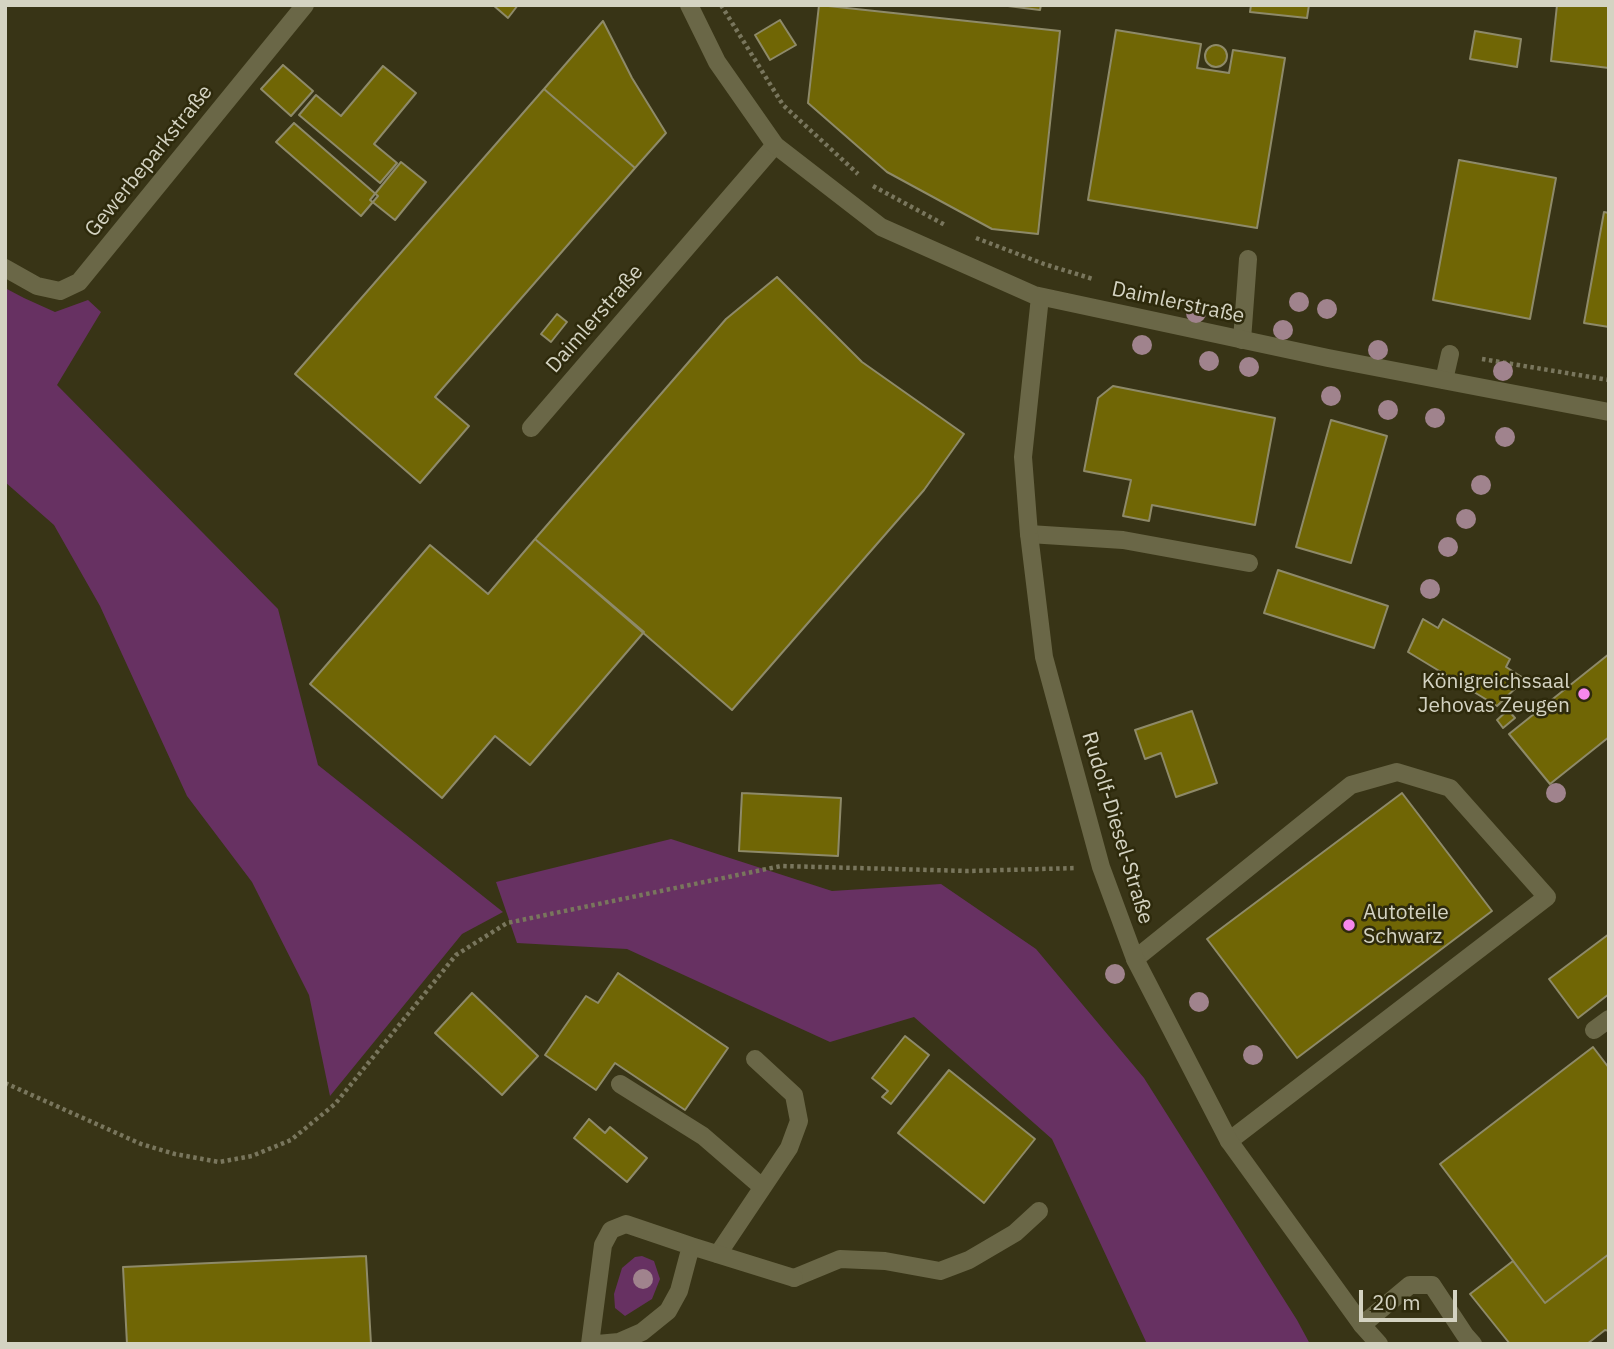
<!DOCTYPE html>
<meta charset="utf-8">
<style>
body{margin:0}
#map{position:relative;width:1614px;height:1349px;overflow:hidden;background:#383416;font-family:"IBM Plex Sans",sans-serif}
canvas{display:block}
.frame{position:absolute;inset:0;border:7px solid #d4d3c2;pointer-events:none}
.scale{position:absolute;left:1359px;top:1290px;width:98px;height:32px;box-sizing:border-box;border:4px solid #d4d3c2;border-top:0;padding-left:9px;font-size:21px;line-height:24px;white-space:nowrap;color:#d4d3c2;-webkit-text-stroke:5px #2e2a0c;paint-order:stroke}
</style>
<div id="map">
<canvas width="1614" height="1349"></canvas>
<div class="frame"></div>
<div class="scale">20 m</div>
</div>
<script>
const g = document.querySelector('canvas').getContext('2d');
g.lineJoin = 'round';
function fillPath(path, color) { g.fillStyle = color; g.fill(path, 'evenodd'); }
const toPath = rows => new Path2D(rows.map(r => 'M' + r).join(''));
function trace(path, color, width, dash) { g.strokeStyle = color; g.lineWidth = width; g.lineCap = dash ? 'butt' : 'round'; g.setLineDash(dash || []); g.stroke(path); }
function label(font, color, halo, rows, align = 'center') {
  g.font = font + ' "IBM Plex Sans",sans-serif'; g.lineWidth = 5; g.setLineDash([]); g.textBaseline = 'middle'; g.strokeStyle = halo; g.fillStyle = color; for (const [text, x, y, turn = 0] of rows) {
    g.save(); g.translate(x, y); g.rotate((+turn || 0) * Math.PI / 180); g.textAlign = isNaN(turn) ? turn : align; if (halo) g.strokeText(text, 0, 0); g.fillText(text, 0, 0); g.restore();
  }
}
fillPath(toPath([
 [5,288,24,298,55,312,88,300,101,312,57,385,278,609,318,765,503,912,462,934,330,1096,309,995,252,882,187,796,100,606,54,525,5,482],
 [671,839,832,891,941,884,1036,949,1144,1078,1297,1320,1310,1344,1147,1344,1052,1139,914,1017,830,1042,627,949,517,943,496,882],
 [642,1256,654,1261,660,1279,652,1299,625,1316,615,1308,614,1294,622,1268,635,1257]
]), '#673162');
const building = toPath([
 [493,5,518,5,508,18,493,5],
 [819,5,1060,31,1038,234,992,229,887,172,808,103,819,5],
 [1000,5,1041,5,1040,10,1000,5],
 [1251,5,1309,5,1307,18,1250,12,1251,5],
 [1557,5,1609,5,1609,68,1551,61,1557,5],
 [780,20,796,45,770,60,755,35,780,20],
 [603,21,632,78,666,133,635,168,544,89,603,21],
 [1116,30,1201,44,1197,68,1229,73,1233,50,1285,58,1257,228,1088,200,1116,30],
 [1475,31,1521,39,1517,67,1470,59,1475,31],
 '1205 56a11 11 0 1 1 22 0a11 11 0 1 1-22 0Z',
 [283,65,313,91,291,116,261,89,283,65],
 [383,66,416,93,374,144,397,163,380,183,299,115,316,95,341,116,383,66],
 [544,89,635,168,435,397,469,426,420,483,295,374,544,89],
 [294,123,378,196,361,216,276,142,294,123],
 [1459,160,1556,178,1530,319,1433,300,1459,160],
 [401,162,426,182,395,220,370,200,401,162],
 [1604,212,1609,213,1609,327,1584,323,1604,212],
 [777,277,862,362,964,434,924,490,732,710,535,539,726,319,777,277],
 [557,314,567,322,551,342,541,334,557,314],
 [1113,386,1275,418,1255,525,1152,505,1149,521,1123,516,1131,480,1084,471,1098,398,1113,386],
 [1331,420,1387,436,1351,563,1296,547,1331,420],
 [535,539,644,632,530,765,495,736,442,798,310,684,430,545,488,594,535,539],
 [1278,570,1388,606,1374,648,1264,613,1278,570],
 [1423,619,1438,628,1443,619,1510,659,1506,667,1525,679,1497,706,1408,652,1423,619],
 [1609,654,1609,737,1550,784,1509,734,1609,654],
 [1508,710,1515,718,1503,728,1497,720,1508,710],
 [1192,711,1217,783,1176,797,1161,753,1145,759,1135,730,1192,711],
 [742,793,841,798,838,856,739,851,742,793],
 [1402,793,1492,911,1297,1058,1207,939,1402,793],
 [1609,934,1609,994,1578,1018,1549,979,1609,934],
 [618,973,728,1048,685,1110,615,1063,596,1090,545,1055,586,996,598,1003,618,973],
 [472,993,538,1056,502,1095,435,1033,472,993],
 [905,1036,929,1055,891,1104,882,1097,888,1091,872,1078,905,1036],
 [1593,1047,1609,1068,1609,1254,1545,1303,1440,1164,1593,1047],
 [949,1070,1035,1139,984,1203,898,1133,949,1070],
 [589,1119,605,1133,610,1127,647,1158,627,1182,574,1138,589,1119],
 [1609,1254,1609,1331,1605,1330,1587,1344,1510,1344,1470,1294,1513,1261,1545,1303,1609,1254],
 [366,1256,371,1344,127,1344,123,1267,366,1256]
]);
fillPath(building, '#706605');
trace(building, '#8e8a69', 2);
trace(toPath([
 [721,5,783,105,858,174],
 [873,186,945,225],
 [976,238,1044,264,1093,279],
 [1482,359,1609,380],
 [5,1083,141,1144,175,1154,219,1162,252,1156,291,1140,335,1104,456,955,507,923,781,866,968,871,1077,868]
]), '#79765d', 4.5, [3.5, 3.5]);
trace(toPath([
 [1242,340,1248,259],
 [1444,380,1450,354],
 [531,428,775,145],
 [1029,534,1123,540,1249,563],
 [1135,959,1351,785,1397,772,1450,788,1547,897,1229,1141],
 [1594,1030,1609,1019],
 [620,1084,703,1136,762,1187],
 [718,1254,789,1148,799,1121,794,1095,755,1059],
 [794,1278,840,1259,885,1261,940,1271,969,1260,1015,1233,1039,1211],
 [1362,1325,1410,1285,1432,1285,1465,1335,1473,1344]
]), '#6a6747', 18);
trace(toPath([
 [689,5,717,62,775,145,881,227,1034,295,1328,358,1609,412],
 [5,268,37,286,60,291,79,282,305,5],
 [1040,297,1023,457,1029,534,1044,657,1101,867,1135,959,1229,1141,1362,1325,1379,1344],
 [691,1246,794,1278],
 [590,1344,603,1245,611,1230,626,1224,691,1246,679,1291,668,1311,642,1332,619,1342,597,1344]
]), '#6a6747', 18);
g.fillStyle = '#a0838d';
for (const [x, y] of [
 [1299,302],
 [1327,309],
 [1196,313],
 [1283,330],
 [1142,345],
 [1378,350],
 [1209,361],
 [1249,367],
 [1503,371],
 [1331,396],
 [1388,410],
 [1435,418],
 [1505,437],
 [1481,485],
 [1466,519],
 [1448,547],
 [1430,589],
 [1556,793],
 [1115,974],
 [1199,1002],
 [1253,1055],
 [643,1279]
]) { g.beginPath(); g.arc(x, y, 10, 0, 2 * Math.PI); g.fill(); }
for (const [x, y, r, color] of [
 [1584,694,7,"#f788ec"],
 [1349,925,7,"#f788ec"]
]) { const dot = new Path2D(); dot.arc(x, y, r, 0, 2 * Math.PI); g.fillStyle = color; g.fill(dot); trace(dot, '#2e2a0c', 2.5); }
label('21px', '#d4d3c2', '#2e2a0c', [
 ["Gewerbeparkstraße",149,161,-51],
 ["Daimlerstraße",1178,303,12],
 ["Daimlerstraße",595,319,-49],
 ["Rudolf-Diesel-Straße",1117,828,73]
]);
label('21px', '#d4d3c2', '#2e2a0c', [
 ["Königreichssaal",1570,682],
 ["Jehovas Zeugen",1570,706],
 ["Autoteile",1363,913,"left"],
 ["Schwarz",1363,937,"left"]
], 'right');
</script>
